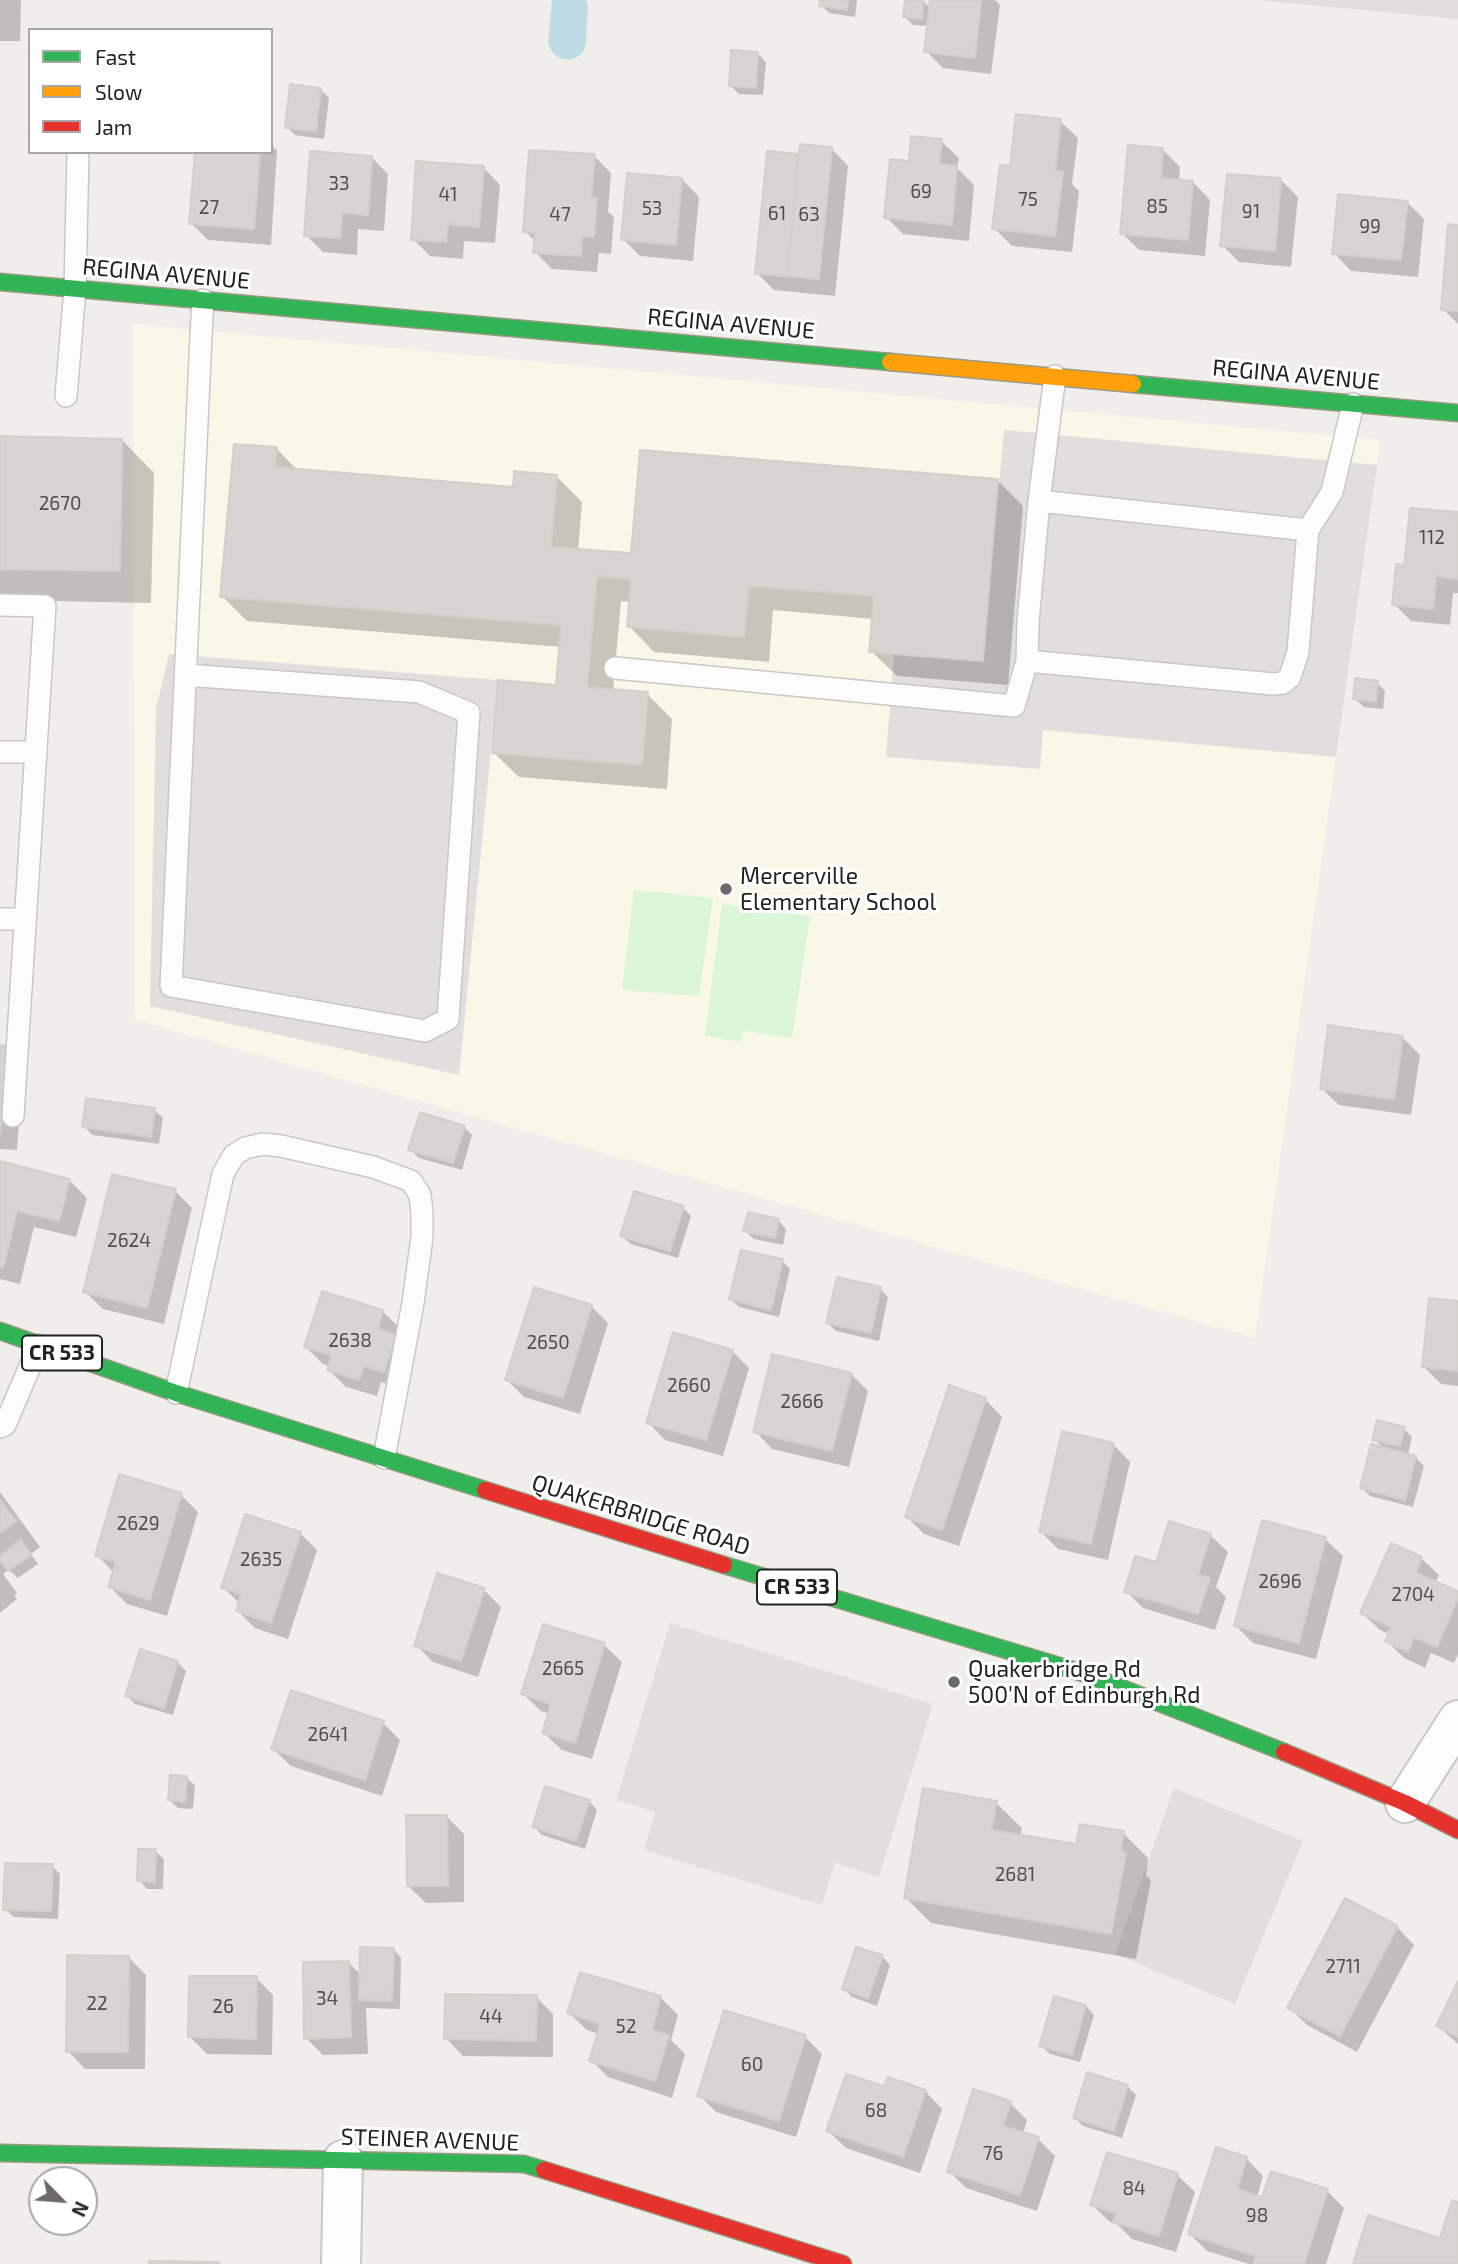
<!DOCTYPE html>
<style>
body{margin:0}
#map{position:relative;width:1458px;height:2264px;overflow:hidden;background:#f0eeeb;font-family:"Exo 2",sans-serif}
canvas{display:block}
.legend{position:absolute;left:28px;top:28px;width:245px;height:126px;box-sizing:border-box;background:#fff;border:2px solid #a7a7a7;margin:0;padding:9px 12px;list-style:none;font-size:21px;color:#222}
.legend li{display:flex;align-items:center;gap:14px;height:35px}
.legend b{width:35px;border:2px solid #a7a7a7}
.north{position:absolute;left:28px;top:2166px;width:70px;height:70px;box-sizing:border-box;background:#fff;border:2px solid #a7a7a7;border-radius:50%;rotate:115deg;font-size:19px;font-weight:700;line-height:28px;text-align:center;color:#222}
.north::after{content:'';display:block;margin:auto;width:24px;height:32px;background:#6a6968;clip-path:polygon(50% 0,100% 100%,50% 72%,0 100%)}
</style>
<div id="map">
<canvas width="1458" height="2264"></canvas>
<ul class="legend">
<li><b style="height:9px;background:#30b455"></b>Fast</li>
<li><b style="height:9px;background:#ff9f0a"></b>Slow</li>
<li><b style="height:9px;background:#e5322d"></b>Jam</li>
</ul>
<div class="north">N</div>
</div>
<script>
const g = document.querySelector('canvas').getContext('2d');
g.lineJoin = 'round';
function fillPath(path, color) { g.fillStyle = color; g.fill(path, 'evenodd'); }
const toPath = rows => new Path2D(rows.map(r => 'M' + r).join(''));
function trace(path, color, width, dash) { g.strokeStyle = color; g.lineWidth = width; g.lineCap = dash ? 'butt' : 'round'; g.setLineDash(dash || []); g.stroke(path); }
function label(font, color, halo, rows, align = 'center') {
  g.font = font + ' "Exo 2",sans-serif'; g.lineWidth = 6; g.setLineDash([]); g.textBaseline = 'middle'; g.strokeStyle = halo; g.fillStyle = color; for (const [text, x, y, turn = 0] of rows) {
    g.save(); g.translate(x, y); g.rotate((+turn || 0) * Math.PI / 180); g.textAlign = isNaN(turn) ? turn : align; if (halo) g.strokeText(text, 0, 0); g.fillText(text, 0, 0); g.restore();
  }
}
fillPath(toPath([
 [133,324,1380,440,1255,1338,135,1020]
]), '#f8f7e8');
fillPath(toPath([
 [634,890,713,898,699,996,622,990],
 [722,904,810,916,792,1038,744,1031,741,1042,705,1036]
]), '#daf5da');
fillPath(toPath([
 [1255,0,1458,0,1458,19],
 [1004,430,1377,465,1336,757,1043,730,1040,769,886,757,894,654,983,660],
 [169,654,498,680,459,1075,150,1006,156,708],
 [670,1623,933,1704,879,1877,835,1863,822,1905,644,1850,655,1812,616,1800],
 [1174,1788,1303,1841,1235,2004,1115,1954]
]), '#e0dfde');
fillPath(toPath([
 [552,0,586,0,588,5,586,42,584,51,577,57,568,60,559,58,552,52,548,43]
]), '#bfdbe3');
fillPath(toPath([
 [0,0,21,0,20,41,0,41],
 [822,0,857,0,855,17,829,13,821,5],
 [907,0,923,1,931,9,932,0,995,0,1000,5,991,74,943,68,926,51,929,26,913,25,905,17],
 [758,54,766,62,763,95,739,94,730,85],
 [321,90,329,98,324,139,295,135,287,127],
 [1060,121,1078,138,1072,184,1079,191,1072,252,1012,246,994,228,1012,168],
 [941,141,959,158,957,168,974,185,969,241,903,234,886,217,910,162],
 [271,145,277,151,271,245,208,240,191,223,197,152,271,152],
 [831,148,848,166,835,296,774,290,757,273,769,153,800,156],
 [1163,150,1180,167,1179,181,1193,182,1210,200,1205,256,1139,250,1122,233],
 [594,156,611,173,608,212,614,217,611,254,599,253,597,272,552,269,535,252,536,242,525,231],
 [371,157,388,174,384,231,358,229,357,255,323,252,306,235],
 [483,167,500,185,495,243,464,241,463,259,430,256,413,239],
 [682,179,699,197,693,261,640,256,623,239],
 [1281,180,1298,197,1291,267,1239,262,1222,245],
 [1407,202,1424,219,1418,277,1351,271,1334,253],
 [1458,227,1458,324,1443,309],
 [0,438,122,440,154,473,151,603,0,600],
 [277,449,298,471,515,489,556,476,582,502,578,550,632,555,998,481,1023,506,1008,685,897,676,871,651,874,619,773,610,769,662,654,652,629,626,631,602,621,601,613,691,647,694,672,719,667,789,519,777,493,752,557,686,561,647,247,621,222,596],
 [1458,514,1458,593,1453,593,1450,625,1411,621,1394,604],
 [1377,682,1385,691,1383,709,1364,707,1355,699],
 [1403,1038,1420,1055,1411,1115,1339,1105,1321,1088],
 [0,1047,5,1047,23,1065,17,1150,0,1149],
 [154,1110,163,1118,159,1144,92,1135,84,1126],
 [464,1127,472,1135,462,1170,419,1158,410,1149],
 [0,1163,69,1180,87,1198,76,1237,34,1227,20,1284,0,1279],
 [175,1191,192,1208,164,1324,103,1309,85,1292],
 [683,1208,691,1216,678,1258,631,1244,622,1236],
 [778,1220,786,1229,783,1245,754,1239,745,1231],
 [782,1261,790,1269,779,1317,739,1307,731,1299],
 [880,1289,888,1297,879,1341,836,1331,828,1323],
 [1458,1303,1458,1386,1441,1384,1424,1367],
 [591,1306,608,1323,580,1414,524,1397,507,1380],
 [382,1311,400,1328,401,1388,381,1382,377,1396,346,1387,329,1370,330,1366,323,1364,306,1347],
 [732,1351,749,1368,723,1456,665,1440,648,1422],
 [851,1374,868,1391,849,1467,772,1449,755,1431],
 [985,1399,1002,1417,959,1546,924,1534,907,1517],
 [1404,1429,1412,1437,1408,1455,1415,1457,1424,1466,1413,1507,1370,1496,1362,1488,1384,1449,1374,1439],
 [1113,1444,1130,1462,1108,1560,1058,1549,1041,1532],
 [0,1492,40,1547,31,1554,38,1564,18,1578,9,1570,3,1574,17,1593,14,1595,17,1599,0,1613],
 [181,1495,198,1512,167,1616,127,1604,110,1587,114,1573,97,1555],
 [300,1533,317,1550,288,1639,255,1628,238,1611,240,1604,223,1587],
 [1210,1535,1228,1552,1216,1587,1226,1597,1215,1630,1143,1608,1126,1591,1157,1564],
 [1325,1539,1343,1556,1316,1659,1253,1643,1235,1625],
 [1421,1558,1439,1575,1435,1583,1458,1593,1458,1654,1454,1663,1431,1653,1425,1668,1404,1658,1387,1641,1389,1634,1380,1630,1362,1613],
 [484,1590,501,1607,478,1677,433,1662,416,1645],
 [604,1645,622,1662,592,1759,562,1750,544,1733,550,1714,541,1711,523,1694],
 [141,1651,178,1663,186,1671,173,1715,135,1704,127,1695],
 [383,1723,400,1740,382,1796,291,1766,273,1749],
 [187,1778,195,1786,193,1809,178,1808,169,1800],
 [589,1801,597,1810,585,1849,542,1835,534,1827],
 [996,1803,1022,1828,1020,1836,1078,1846,1123,1833,1148,1858,1146,1875,1151,1880,1136,1959,931,1923,906,1898],
 [446,1816,464,1834,464,1902,426,1903,408,1886],
 [155,1851,164,1859,163,1889,147,1889,139,1880],
 [52,1866,60,1874,58,1919,14,1917,5,1909],
 [1397,1927,1414,1945,1357,2052,1307,2025,1290,2008],
 [393,1949,401,1958,400,2009,366,2008,368,2054,323,2055,306,2038,349,1963,361,1975],
 [882,1956,890,1965,877,2006,852,1997,844,1989],
 [128,1957,146,1975,145,2069,85,2069,68,2051],
 [581,1974,661,1998,678,2015,671,2040,685,2054,672,2098,608,2077,591,2060,599,2034,587,2030,569,2013],
 [256,1978,273,1995,272,2055,207,2054,190,2037],
 [1458,1985,1458,2044,1438,2026],
 [536,1997,553,2014,553,2057,463,2056,446,2038],
 [1086,2006,1094,2015,1080,2062,1050,2054,1041,2046],
 [805,2037,822,2054,796,2137,716,2112,699,2095],
 [1127,2086,1136,2095,1122,2138,1083,2126,1075,2118],
 [885,2088,925,2091,942,2109,920,2173,846,2148,828,2131],
 [1010,2103,1027,2120,1023,2134,1038,2139,1055,2156,1037,2211,966,2188,949,2171],
 [1246,2158,1263,2176,1257,2197,1263,2199,1327,2191,1344,2208,1326,2264,1249,2264,1207,2251,1190,2234],
 [1177,2175,1195,2192,1176,2252,1132,2239,1118,2225,1110,2222,1092,2205]
]), '#0003');
const building = toPath([
 [820,0,848,0,847,10,819,6,820,0],
 [905,0,924,0,922,19,903,17,905,0],
 [930,0,981,0,975,58,924,52,930,0],
 [731,50,758,52,756,88,729,86,731,50],
 [290,84,321,88,316,131,285,128,290,84],
 [1016,114,1061,119,1055,171,1063,172,1055,236,992,229,1000,165,1010,166,1016,114],
 [911,136,942,139,939,164,957,166,952,225,884,218,890,159,909,161,911,136],
 [800,144,832,147,819,279,787,276,800,144],
 [1128,145,1163,148,1161,178,1193,181,1188,240,1120,234,1128,145],
 [529,150,595,154,591,197,597,198,594,237,582,236,581,256,533,253,535,233,523,232,529,150],
 [310,151,372,156,368,215,342,213,340,238,304,236,310,151],
 [767,151,798,154,787,276,755,274,767,151],
 [195,152,260,152,254,229,189,224,195,152],
 [416,161,484,166,479,227,448,224,446,242,411,240,416,161],
 [627,173,682,178,676,245,621,240,627,173],
 [1227,174,1281,178,1275,251,1220,246,1227,174],
 [1338,194,1408,201,1401,260,1332,254,1338,194],
 [1448,224,1458,225,1458,311,1441,310,1448,224],
 [0,436,122,439,120,571,0,569,0,436],
 [234,444,277,447,275,467,513,487,514,471,557,475,551,547,631,553,640,450,998,479,983,661,869,652,874,596,749,586,744,637,627,627,631,579,597,576,587,687,648,692,642,765,492,753,498,680,556,685,561,625,220,597,234,444],
 [1410,508,1458,512,1458,579,1436,576,1433,609,1392,605,1396,564,1404,565,1410,508],
 [1355,678,1378,681,1376,702,1353,699,1355,678],
 [1328,1025,1403,1036,1394,1099,1320,1089,1328,1025],
 [0,1045,6,1046,0,1133,0,1045],
 [86,1098,155,1108,151,1137,82,1127,86,1098],
 [420,1112,465,1126,453,1163,408,1150,420,1112],
 [0,1161,70,1179,59,1221,17,1211,3,1268,0,1267,0,1161],
 [112,1174,176,1189,147,1308,83,1292,112,1174],
 [634,1191,684,1206,670,1251,620,1236,634,1191],
 [748,1212,779,1219,775,1238,743,1231,748,1212],
 [741,1250,783,1259,771,1310,729,1299,741,1250],
 [837,1277,881,1287,871,1333,826,1323,837,1277],
 [534,1287,592,1305,563,1398,505,1380,534,1287],
 [322,1291,383,1310,378,1329,396,1335,384,1372,364,1366,359,1380,327,1370,332,1355,304,1347,322,1291],
 [1429,1298,1458,1301,1458,1371,1422,1367,1429,1298],
 [673,1332,733,1350,706,1440,646,1423,673,1332],
 [772,1354,852,1373,832,1451,753,1432,772,1354],
 [949,1385,986,1398,942,1530,905,1517,949,1385],
 [1377,1420,1405,1427,1400,1446,1372,1440,1377,1420],
 [1062,1431,1114,1443,1091,1544,1039,1532,1062,1431],
 [1371,1444,1416,1456,1405,1500,1360,1488,1371,1444],
 [119,1474,182,1493,150,1600,108,1587,116,1562,95,1556,119,1474],
 [0,1500,16,1521,0,1533,0,1500],
 [245,1514,301,1532,271,1623,236,1611,241,1594,221,1588,245,1514],
 [1262,1520,1326,1537,1299,1643,1234,1626,1262,1520],
 [1169,1521,1211,1534,1198,1575,1210,1578,1198,1614,1124,1592,1135,1556,1156,1562,1169,1521],
 [21,1540,31,1555,8,1571,0,1560,0,1556,21,1540],
 [1391,1543,1422,1557,1416,1573,1458,1591,1458,1598,1437,1647,1414,1637,1408,1652,1385,1641,1391,1627,1360,1613,1391,1543],
 [437,1573,485,1588,461,1661,414,1646,437,1573],
 [543,1624,605,1643,575,1743,542,1733,551,1704,521,1694,543,1624],
 [140,1649,178,1661,164,1708,125,1696,140,1649],
 [291,1690,384,1721,365,1780,271,1749,291,1690],
 [170,1775,187,1776,185,1802,168,1800,170,1775],
 [545,1786,590,1800,576,1841,532,1827,545,1786],
 [923,1788,997,1801,991,1830,1076,1844,1080,1824,1124,1831,1121,1851,1126,1853,1111,1934,904,1898,923,1788],
 [406,1815,447,1815,448,1886,407,1886,406,1815],
 [138,1849,156,1849,155,1882,137,1881,138,1849],
 [5,1863,53,1864,51,1911,3,1910,5,1863],
 [1345,1898,1398,1926,1340,2036,1287,2008,1345,1898],
 [360,1947,394,1948,392,2001,359,2000,360,1947],
 [856,1947,883,1955,868,1998,842,1989,856,1947],
 [67,1955,129,1956,128,2052,66,2052,67,1955],
 [349,1961,351,2037,304,2039,303,1962,349,1961],
 [580,1972,661,1996,652,2030,669,2035,655,2081,589,2061,600,2024,567,2013,580,1972],
 [189,1976,257,1976,256,2039,188,2037,189,1976],
 [1458,1981,1458,2037,1436,2026,1458,1981],
 [445,1994,537,1995,536,2041,444,2039,445,1994],
 [1054,1996,1086,2005,1072,2055,1039,2046,1054,1996],
 [724,2010,806,2035,779,2121,697,2096,724,2010],
 [1087,2072,1128,2085,1114,2131,1073,2118,1087,2072],
 [846,2074,884,2086,888,2077,926,2090,903,2157,826,2131,846,2074],
 [973,2089,1011,2101,1003,2126,1039,2137,1020,2195,947,2172,973,2089],
 [1216,2147,1247,2157,1237,2189,1262,2197,1271,2171,1328,2189,1304,2264,1253,2264,1256,2256,1188,2234,1216,2147],
 [1107,2152,1178,2173,1159,2236,1113,2222,1116,2213,1090,2205,1107,2152],
 [1452,2200,1458,2202,1458,2264,1353,2264,1368,2215,1440,2238,1452,2200],
 [149,2261,219,2262,219,2264,149,2264,149,2261]
]);
fillPath(building, '#d7d4d2');
trace(building, '#d3d0cc', 2);
const lane = toPath([
 [1055,376,1039,501,1028,622,1027,661,1273,684,1283,683,1290,677,1298,652,1308,530],
 [66,396,75,289,78,152],
 [1039,501,1308,530,1332,492,1353,404],
 [0,605,45,606,13,1116],
 [615,668,1014,706,1027,661],
 [185,675,419,692,469,713,448,1019,425,1031,171,986,201,336,203,300],
 [0,752,36,752],
 [0,919,25,919],
 [176,1393,223,1174,234,1155,245,1148,263,1144,281,1146,373,1167,411,1181,420,1195,422,1213,422,1237,413,1303,384,1458],
 [0,1427,5,1425,39,1345]
]);
const street = toPath([
 [1405,1803,1458,1720],
 [341,2264,343,2160]
]);
const fast = toPath([
 [0,282,890,362],
 [1133,384,1458,413],
 [0,1331,176,1393,485,1490],
 [724,1565,1086,1674,1284,1752],
 [0,2153,524,2164,544,2170]
]);
const slow = toPath([
 [890,362,1133,384]
]);
const jam = toPath([
 [485,1490,724,1565],
 [1284,1752,1405,1803,1458,1830],
 [544,2170,843,2264]
]);
trace(lane, '#c9c8c7', 24);
trace(street, '#c9c8c7', 42);
trace(fast, '#999a82', 19);
trace(slow, '#999a82', 19);
trace(jam, '#999a82', 19);
trace(lane, '#fdfcfc', 21);
trace(street, '#fdfcfc', 38);
trace(fast, '#30b455', 16);
trace(slow, '#ff9f0a', 16);
trace(jam, '#e5322d', 16);
for (const [x, y, r, color] of [
 [726,889,7,"#6a6968"],
 [954,1682,7,"#6a6968"]
]) { const dot = new Path2D(); dot.arc(x, y, r, 0, 2 * Math.PI); g.fillStyle = color; g.fill(dot); trace(dot, '#fff', 2.5); }
label('19px', '#4f4e4e', null, [
 ["33",339,184],
 ["69",921,192],
 ["41",448,195],
 ["75",1028,200],
 ["85",1157,207],
 ["27",209,208],
 ["53",652,209],
 ["91",1251,212],
 ["61",777,214],
 ["47",560,215],
 ["63",809,215],
 ["99",1370,227],
 ["2670",60,504],
 ["112",1432,538],
 ["2624",129,1241],
 ["2638",350,1341],
 ["2650",548,1343],
 ["2660",689,1386],
 ["2666",802,1402],
 ["2629",138,1524],
 ["2635",261,1560],
 ["2696",1280,1582],
 ["2704",1413,1595],
 ["2665",563,1669],
 ["2641",328,1735],
 ["2681",1015,1875],
 ["2711",1343,1967],
 ["34",327,1999],
 ["22",97,2004],
 ["26",223,2007],
 ["44",491,2017],
 ["52",626,2027],
 ["60",752,2065],
 ["68",876,2111],
 ["76",993,2154],
 ["84",1134,2189],
 ["98",1257,2216]
]);
for (const [x, y, w] of [
 [62,1353,80],
 [797,1587,80]
]) { const box = new Path2D(); box.roundRect(x - w / 2, y - 17.5, w, 35, 5); g.fillStyle = '#fff'; g.fill(box); trace(box, '#222', 2); }
label('bold 21px', '#222', null, [
 ["CR 533",62,1353],
 ["CR 533",797,1587]
]);
label('23px', '#222', '#fff', [
 ["REGINA AVENUE",166,274,5],
 ["REGINA AVENUE",731,324,5],
 ["REGINA AVENUE",1296,375,5],
 ["QUAKERBRIDGE ROAD",641,1515,17],
 ["STEINER AVENUE",430,2140,2]
]);
label('23px', '#222', '#fff', [
 ["Mercerville",740,876],
 ["Elementary School",740,902],
 ["Quakerbridge Rd",968,1669],
 ["500'N of Edinburgh Rd",968,1695]
], 'left');
</script>
